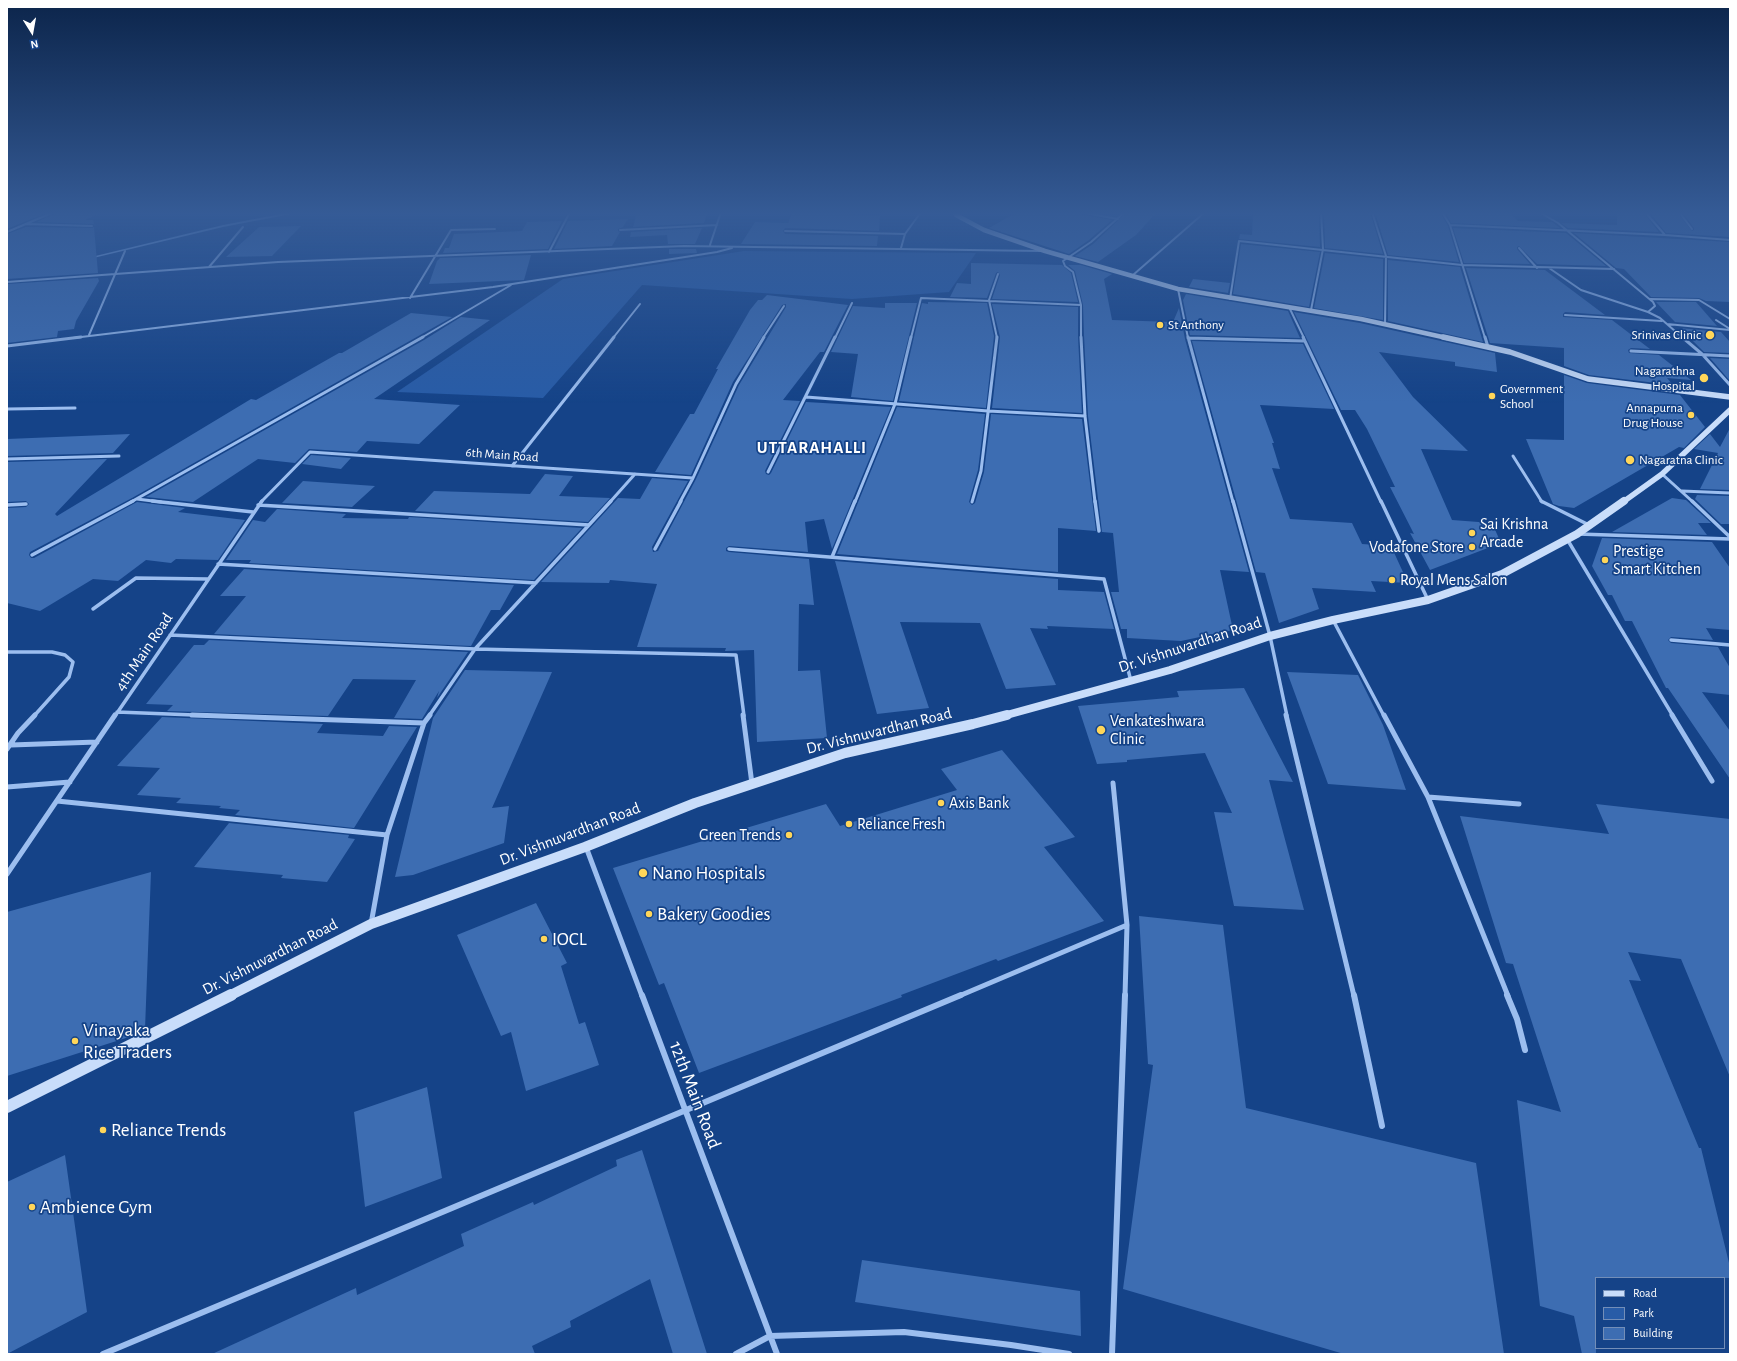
<!DOCTYPE html>
<style>
body{margin:0}
#map{position:relative;width:1737px;height:1361px;overflow:hidden;background:#154388;font-family:"Alegreya Sans",sans-serif}
canvas{display:block}
.frame{position:absolute;inset:0;border:8px solid #fff;pointer-events:none}
.legend{position:absolute;left:1595px;top:1277px;width:130px;height:72px;box-sizing:border-box;background:#154388;border:1px solid #738eb8;margin:0;padding:5px 7px;list-style:none;font-size:12px;color:#fff}
.legend li{display:flex;align-items:center;gap:8px;height:20px}
.legend b{width:20px;border:1px solid #738eb8}
.north{position:absolute;left:12px;top:12px;width:40px;height:40px;-webkit-text-stroke:3px #154388;paint-order:stroke;rotate:169deg;font-size:11px;font-weight:700;line-height:16px;text-align:center;color:#fff}
.north::after{content:'';display:block;margin:auto;width:14px;height:18px;background:#fff;clip-path:polygon(50% 0,100% 100%,50% 72%,0 100%)}
</style>
<div id="map">
<canvas width="1737" height="1361"></canvas>
<div class="frame"></div>
<ul class="legend">
<li><b style="height:5px;background:#c9ddfa"></b>Road</li>
<li><b style="height:11px;background:#285ca7"></b>Park</li>
<li><b style="height:11px;background:#3d6db2"></b>Building</li>
</ul>
<div class="north">N</div>
</div>
<script>
const g = document.querySelector('canvas').getContext('2d');
g.lineJoin = 'round';
function fillPath(path, color) { g.fillStyle = color; g.fill(path, 'evenodd'); }
const toPath = rows => new Path2D(rows.map(r => 'M' + r).join(''));
function trace(path, color, width, dash) { g.strokeStyle = color; g.lineWidth = width; g.lineCap = dash ? 'butt' : 'round'; g.setLineDash(dash || []); g.stroke(path); }
function label(font, color, halo, rows, align = 'center') {
  g.font = font + ' "Alegreya Sans",sans-serif'; g.lineWidth = 3.5; g.setLineDash([]); g.textBaseline = 'middle'; g.strokeStyle = halo; g.fillStyle = color; for (const [text, x, y, turn = 0] of rows) {
    g.save(); g.translate(x, y); g.rotate((+turn || 0) * Math.PI / 180); g.textAlign = isNaN(turn) ? turn : align; if (halo) g.strokeText(text, 0, 0); g.fillText(text, 0, 0); g.restore();
  }
}
fillPath(toPath([
 [744,251,976,253,949,292,852,299,642,285,543,398,397,392,563,279]
]), '#285ca7');
fillPath(toPath([
 [291,212,302,212,223,227,85,260,83,259,223,225,291,212]
]), '#8eb8f1');
fillPath(toPath([
 [7,212,40,212,46,213,7,229],
 [637,212,708,212,704,223,633,227],
 [1017,212,1077,212,1079,214,1112,220,1089,240,1069,254,989,228],
 [1127,212,1157,212,1136,235,1098,262,1075,256,1093,244],
 [1253,212,1319,212,1320,247,1239,239,1240,234,1252,235],
 [1324,212,1370,212,1383,254,1325,248],
 [1375,212,1440,212,1448,226,1459,262,1388,255],
 [1445,212,1509,212,1518,221,1552,222,1560,228,1451,223],
 [1617,212,1643,212,1659,232,1568,228,1561,223,1617,225],
 [1649,212,1677,212,1692,231,1694,230,1694,228,1682,212,1730,212,1730,237,1666,233],
 [56,213,98,214,85,220,93,220,94,224,37,222],
 [792,213,880,215,879,231,785,228,783,231,785,234,878,236,877,246,741,244,755,222,788,223],
 [628,219,623,227,618,229,618,231,620,232,612,246,554,249,568,221],
 [562,221,548,249,443,253,445,248,449,248,454,234,522,231,527,222],
 [301,226,272,256,226,257,259,227],
 [26,227,92,228,94,227,98,273,7,279,7,234],
 [702,228,695,244,668,244,667,235,630,237,631,232],
 [1453,228,1566,233,1606,266,1537,264,1519,246,1517,247,1517,249,1530,264,1464,263],
 [1574,233,1730,242,1730,302,1706,301,1699,298,1651,297,1624,269,1616,268],
 [1241,244,1320,252,1309,307,1233,294],
 [669,249,696,249,697,253,669,254],
 [1325,253,1383,259,1383,320,1314,308],
 [531,255,524,280,429,284,437,261,440,258],
 [1388,260,1460,267,1483,342,1388,321],
 [971,263,1062,265,1071,273,1078,302,992,299,1000,275,998,272,996,273,987,298,950,297,957,283,971,284],
 [1068,265,1081,265,1112,274,1104,279,1112,320,1173,322,1179,308,1185,339,1249,572,1220,570,1233,630,1181,641,1127,638,1127,629,1121,629,1111,592,1119,592,1113,533,1102,532,1088,416,1084,335,1083,305,1075,271],
 [1466,268,1545,270,1605,315,1565,312,1563,314,1563,317,1612,320,1650,349,1631,348,1628,350,1629,353,1659,355,1691,380,1667,378,1673,385,1589,375,1564,366,1564,348,1490,343],
 [98,278,99,281,76,321,74,329,58,331,57,337,7,343,7,284],
 [1193,279,1230,283,1228,293,1189,287],
 [1186,294,1288,311,1300,338,1190,335,1183,300],
 [767,295,848,305,824,352,820,352,783,400,800,401,765,471,766,474,769,475,771,473,806,402,891,407,832,549,824,519,805,522,808,552,729,546,726,548,726,551,729,552,809,559,814,605,799,604,798,671,820,670,827,738,757,742,754,650,725,651,726,648,637,647,657,584,610,580,609,583,541,582,618,498,640,499,652,478,688,481,652,547,653,552,658,551,696,479,739,385,786,307,786,304,782,305,733,382,691,475,655,472,690,414,694,414,718,369,716,369,750,310,758,300,762,300],
 [928,302,987,303,994,336,986,408,899,401,922,303,928,304],
 [1656,302,1696,302,1717,326,1675,322],
 [885,303,917,303,893,401,851,397,858,354,831,352,853,306,885,308],
 [992,304,1078,307,1078,337,1082,413,992,408,1000,337],
 [1294,312,1360,323,1495,353,1497,372,1455,366,1455,362,1379,352,1413,397,1468,451,1421,449,1452,520,1492,523,1501,543,1430,570,1410,533,1414,534,1390,487,1395,487,1367,429,1355,410,1341,410],
 [411,313,452,317,132,498,30,552,29,555,31,558,34,558,137,502,185,508,178,512,245,520,218,560,176,559,171,563,146,560,118,581,93,579,40,611,7,603,7,508,26,507,29,504,26,501,7,502,7,462,107,459,55,514,57,516,251,399,256,400,339,353,342,353],
 [461,317,490,320,374,399,460,405,419,444,367,441,357,452,309,449,295,463,258,459,193,502,146,497,424,340],
 [1680,328,1721,332,1730,342,1730,353,1704,352],
 [1192,341,1303,344,1334,409,1260,405,1274,443,1272,443,1280,469,1272,468,1290,519,1352,523,1362,544,1391,546,1408,583,1371,581,1376,592,1312,588,1319,609,1279,623,1265,573,1256,572],
 [1710,358,1730,359,1730,381],
 [1564,375,1587,383,1680,395,1705,427,1684,448,1679,447,1574,508,1559,506,1553,504,1526,439,1564,440],
 [897,407,985,414,978,470,969,502,972,505,975,503,984,472,991,414,1082,419,1096,531,1058,528,1058,572,837,554],
 [1730,428,1730,490,1700,489,1718,453,1694,449,1710,434,1720,447],
 [130,434,113,453,7,456,7,439],
 [311,455,351,458,341,469,302,464],
 [545,474,573,476,559,496,610,498,588,522,415,511,434,491,530,494],
 [303,481,375,486,352,507,282,503],
 [1697,495,1730,496,1730,524,1721,524,1695,499],
 [1672,498,1686,500,1711,523,1698,523,1707,535,1612,532],
 [277,509,346,514,342,518,408,519,409,517,582,528,534,580,249,563,251,560,226,560,253,520,265,522],
 [1602,538,1712,542,1730,568,1730,630,1706,628,1713,640,1671,637,1668,640,1671,643,1718,647,1730,668,1730,695,1702,692,1730,731,1730,779,1668,688,1666,688,1632,621,1625,621,1612,595,1608,595,1592,566],
 [835,561,1058,579,1058,590,1104,592,1114,629,1047,626,1048,629,1030,628,1056,685,1006,689,980,623,900,622,929,708,877,714],
 [244,569,514,585,500,610,491,610,471,646,214,634,246,596,220,596],
 [209,640,468,652,437,698,439,691,422,719,394,718,416,680,353,679,328,716,167,711,173,705,146,704,194,645,204,645],
 [465,670,552,672,492,808,509,806,504,843,413,875,395,877,433,718],
 [1287,672,1358,675,1383,725,1406,790,1328,784],
 [1244,688,1293,782,1269,780,1304,910,1234,906,1214,812,1232,813,1205,753,1127,760,1127,762,1097,764,1078,706,1179,697,1177,691],
 [162,717,323,724,317,733,383,736,389,726,417,727,354,828,235,815,240,810,219,808,221,806,176,803,181,798,137,795,160,768,117,766],
 [1002,750,1075,837,1044,847,1104,921,998,961,996,959,901,995,902,997,699,1073,664,983,659,985,613,868,826,804,840,826,957,790,941,769],
 [1596,804,1730,819,1730,1077,1681,959,1628,952,1641,981,1629,980,1699,1148,1701,1148,1730,1267,1730,1278,1596,1278,1596,1354,1582,1354,1574,1316,1540,1306,1517,1100,1561,1112,1513,964,1506,963,1460,816,1609,834],
 [229,823,349,835,348,838,355,839,327,882,281,878,283,875,194,867],
 [151,872,145,1029,129,1037,7,1076,7,912],
 [536,903,567,963,561,966,579,1024,585,1022,599,1065,526,1091,511,1032,501,1036,457,935],
 [1139,916,1223,925,1246,1108,1476,1163,1504,1354,1344,1354,1123,1289,1153,1065,1148,1064],
 [427,1087,442,1178,365,1207,354,1112],
 [642,1150,707,1354,673,1354,650,1279,570,1321,571,1327,532,1346,535,1354,212,1354,356,1288,357,1295,464,1246,461,1234,533,1202,534,1205,617,1166,616,1160],
 [65,1155,87,1312,7,1354,7,1182],
 [862,1260,1080,1291,1081,1336,855,1302]
]), '#3d6db2');
trace(toPath([
 [130,212,141,212],
 [1079,212,1118,219],
 [1372,212,1386,256,1385,325],
 [1442,212,1450,225,1485,338],
 [1539,212,1558,223,1653,302,1655,306,1648,312],
 [1645,212,1665,235],
 [1679,212,1692,229],
 [26,224,92,226],
 [1450,225,1665,235,1730,240],
 [620,230,717,225],
 [785,231,905,234],
 [7,232,54,212],
 [710,245,721,212],
 [901,248,905,234,921,212],
 [1519,248,1537,268],
 [549,252,570,212],
 [209,267,243,227],
 [1549,268,1581,290,1648,312,1660,318,1683,338],
 [1133,275,1205,212],
 [7,282,278,262,684,246,1041,251],
 [1178,289,1188,338],
 [410,298,451,230,495,229],
 [1230,299,1239,241,1462,265,1614,269],
 [1650,299,1699,300,1730,319],
 [1289,307,1304,338],
 [1311,310,1323,249,1321,212],
 [1565,315,1662,321],
 [1716,320,1730,329],
 [1667,324,1730,330],
 [89,335,125,251],
 [73,338,493,287,717,252,732,248],
 [421,338,511,285],
 [613,338,640,304],
 [763,338,784,306],
 [835,338,852,303],
 [911,338,921,298,1081,305],
 [997,338,989,300,998,274],
 [1081,338,1081,305,1073,272,1065,266,1063,261,1091,242,1125,212]
]), '#9cbeef', 2);
trace(toPath([
 [1081,337,1085,416,1095,502],
 [1188,337,1233,502],
 [1303,337,1381,502],
 [1485,337,1488,347],
 [1682,337,1702,354,1730,385],
 [1188,338,1305,341],
 [7,346,81,337],
 [1631,351,1730,356],
 [806,397,988,411,1085,416],
 [7,409,75,408],
 [1513,456,1542,502],
 [7,459,119,456],
 [512,466,614,337],
 [768,472,835,337],
 [1662,474,1693,502],
 [1682,491,1730,493],
 [137,499,161,502],
 [131,502,423,337],
 [261,502,310,452,693,478],
 [610,502,635,474],
 [680,502,693,478,736,384,764,337],
 [855,502,895,404,911,337],
 [972,502,981,471,997,337]
]), '#9cbeef', 3);
trace(toPath([
 [152,501,253,512],
 [1095,501,1099,531],
 [1233,501,1270,636,1287,716],
 [1381,501,1428,600],
 [1541,501,1589,525],
 [1692,501,1730,537],
 [7,505,26,504],
 [258,505,589,525],
 [1578,534,1730,539],
 [1567,539,1673,716],
 [655,549,681,501],
 [729,549,1104,579,1131,681],
 [32,555,133,501],
 [832,557,855,501],
 [218,564,536,583],
 [93,609,136,578,208,579],
 [1333,620,1384,716],
 [170,635,475,649,736,655,744,716],
 [1671,640,1730,645],
 [7,652,52,652,65,655,73,662,69,677,34,716],
 [117,712,220,716],
 [115,716,262,501],
 [429,716,475,649,611,501]
]), '#9cbeef', 3.5);
trace(toPath([
 [192,715,424,723],
 [743,715,752,784],
 [1286,715,1354,996],
 [1384,715,1428,797,1519,804],
 [1672,715,1712,781],
 [11,745,97,742],
 [7,749,18,733,35,715],
 [1113,783,1127,925,1125,996],
 [7,787,70,782],
 [1428,797,1508,996],
 [57,801,387,835],
 [586,847,642,996],
 [7,874,115,715],
 [371,924,387,835,424,723,430,715],
 [959,996,1127,925]
]), '#9cbeef', 5);
trace(toPath([
 [642,995,777,1354],
 [1354,995,1382,1126],
 [1507,995,1517,1019,1525,1050],
 [103,1354,961,995],
 [736,1354,770,1336,904,1332,1011,1345,1069,1354],
 [1112,1354,1125,995]
]), '#9cbeef', 6);
trace(toPath([
 [955,212,956,215,984,230,1045,251,1178,289,1361,319,1447,338]
]), '#c9ddfa', 4.5);
trace(toPath([
 [1443,337,1510,352,1588,379,1730,397],
 [1623,502,1662,474,1730,410]
]), '#c9ddfa', 5.5);
trace(toPath([
 [1003,716,1170,670,1270,636,1333,620,1428,600,1502,574,1577,534,1624,501]
]), '#c9ddfa', 8);
trace(toPath([
 [229,996,371,924,585,847,695,803,845,753,973,724,1007,715]
]), '#c9ddfa', 10);
trace(toPath([
 [7,1107,231,995]
]), '#c9ddfa', 12);
const sky = g.createLinearGradient(0, 0, 0, 403);
sky.addColorStop(0, '#0c254b');
sky.addColorStop(0.53, '#355b96');
sky.addColorStop(1, '#355b9600');
g.fillStyle = sky;
g.fillRect(0, 0, 1737, 403);
for (const [x, y, r, color] of [
 [1160,325,4,"#ffd659"],
 [1710,335,5,"#ffd659"],
 [1704,378,5,"#ffd659"],
 [1492,396,4,"#ffd659"],
 [1691,415,4,"#ffd659"],
 [1630,460,5,"#ffd659"],
 [1472,533,4,"#ffd659"],
 [1472,547,4,"#ffd659"],
 [1605,560,4,"#ffd659"],
 [1392,580,4,"#ffd659"],
 [1101,730,5,"#ffd659"],
 [941,803,4,"#ffd659"],
 [849,824,4,"#ffd659"],
 [789,835,4,"#ffd659"],
 [643,873,5,"#ffd659"],
 [649,914,4,"#ffd659"],
 [544,939,4,"#ffd659"],
 [75,1041,4,"#ffd659"],
 [103,1130,4,"#ffd659"],
 [32,1207,4,"#ffd659"]
]) { const dot = new Path2D(); dot.arc(x, y, r, 0, 2 * Math.PI); g.fillStyle = color; g.fill(dot); trace(dot, '#154388', 1.5); }
label('13px', '#fff', '#154388', [
 ["St Anthony",1168,325],
 ["Srinivas Clinic",1701,335,"right"],
 ["Nagarathna",1695,371,"right"],
 ["Hospital",1695,386,"right"],
 ["Government",1500,389],
 ["School",1500,404],
 ["Annapurna",1683,408,"right"],
 ["Drug House",1683,423,"right"],
 ["Nagaratna Clinic",1639,460]
], 'left');
label('13px', '#fff', '#154388', [
 ["6th Main Road",502,455,4]
]);
label('16px', '#fff', '#154388', [
 ["Sai Krishna",1480,524],
 ["Arcade",1480,542],
 ["Vodafone Store",1464,547,"right"],
 ["Prestige",1613,551],
 ["Smart Kitchen",1613,569],
 ["Royal Mens Salon",1400,580],
 ["Venkateshwara",1110,721],
 ["Clinic",1110,739],
 ["Axis Bank",949,803],
 ["Reliance Fresh",857,824],
 ["Green Trends",781,835,"right"]
], 'left');
label('16px', '#fff', '#154388', [
 ["Dr. Vishnuvardhan Road",1190,645,-18],
 ["4th Main Road",144,652,-56],
 ["Dr. Vishnuvardhan Road",879,731,-14],
 ["Dr. Vishnuvardhan Road",570,834,-21],
 ["Dr. Vishnuvardhan Road",270,957,-27]
]);
g.letterSpacing = '1px';
label('bold 17px', '#fff', '#154388', [
 ["UTTARAHALLI",812,448]
]);
g.letterSpacing = '0px';
label('19px', '#fff', '#154388', [
 ["Nano Hospitals",652,873],
 ["Bakery Goodies",657,914],
 ["IOCL",552,939],
 ["Vinayaka",83,1030],
 ["Rice Traders",83,1052],
 ["Reliance Trends",111,1130],
 ["Ambience Gym",40,1207]
], 'left');
label('19px', '#fff', '#154388', [
 ["12th Main Road",695,1095,69]
]);
</script>
